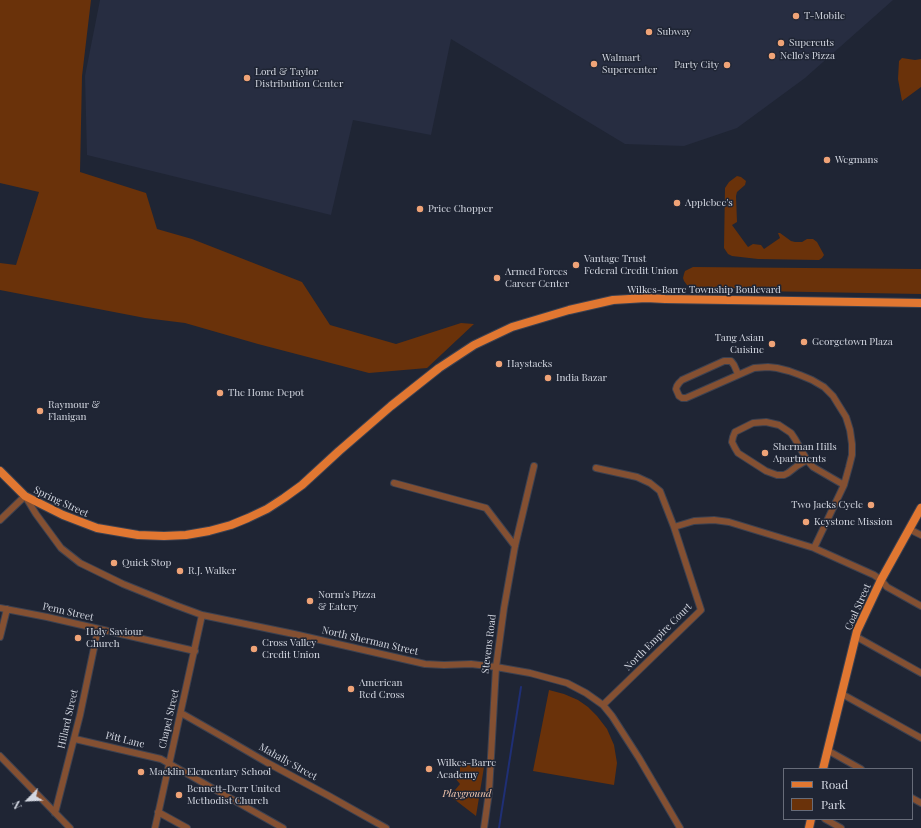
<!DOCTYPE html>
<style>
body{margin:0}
#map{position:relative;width:921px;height:828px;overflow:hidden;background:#1f2534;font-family:"Playfair Display",serif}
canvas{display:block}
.legend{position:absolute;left:783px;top:768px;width:130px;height:52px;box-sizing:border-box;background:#1f2534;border:1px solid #676c79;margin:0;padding:5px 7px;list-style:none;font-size:12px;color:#d3d7e1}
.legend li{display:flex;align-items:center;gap:8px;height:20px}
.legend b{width:20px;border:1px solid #676c79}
.north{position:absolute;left:8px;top:780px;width:40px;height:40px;-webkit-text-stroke:3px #1f2534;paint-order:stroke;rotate:246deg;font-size:11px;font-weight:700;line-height:16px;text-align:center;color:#d3d7e1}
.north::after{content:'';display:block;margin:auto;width:14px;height:18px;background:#d3d7e1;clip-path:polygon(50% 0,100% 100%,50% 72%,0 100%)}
</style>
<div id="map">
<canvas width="921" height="828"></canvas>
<ul class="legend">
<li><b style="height:5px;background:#e17731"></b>Road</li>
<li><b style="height:11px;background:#6a320a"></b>Park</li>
</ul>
<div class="north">N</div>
</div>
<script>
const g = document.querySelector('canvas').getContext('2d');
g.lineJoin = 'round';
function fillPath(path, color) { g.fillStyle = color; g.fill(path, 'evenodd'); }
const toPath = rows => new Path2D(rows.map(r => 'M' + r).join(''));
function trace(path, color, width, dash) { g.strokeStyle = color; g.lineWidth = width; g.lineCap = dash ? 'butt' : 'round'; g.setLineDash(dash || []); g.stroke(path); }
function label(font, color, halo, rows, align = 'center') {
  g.font = font + ' "Playfair Display",serif'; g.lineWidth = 3; g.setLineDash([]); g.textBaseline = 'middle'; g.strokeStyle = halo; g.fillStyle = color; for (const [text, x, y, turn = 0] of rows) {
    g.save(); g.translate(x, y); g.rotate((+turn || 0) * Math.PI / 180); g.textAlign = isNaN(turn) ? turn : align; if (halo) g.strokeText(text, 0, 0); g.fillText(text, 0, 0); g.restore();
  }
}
fillPath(toPath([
 [100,0,893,0,805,78,737,128,684,146,625,144,451,39,431,135,353,120,331,215,87,155,85,76]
]), '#272d41');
fillPath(toPath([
 [0,0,91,0,82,76,80,172,146,193,157,229,192,239,302,282,330,325,396,344,461,323,474,324,427,368,369,373,258,344,185,323,145,318,0,290,0,263,16,265,39,192,0,183],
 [902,58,915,60,921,59,921,87,902,101,898,79,899,61],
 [737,176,741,177,746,181,745,185,737,192,736,196,737,222,732,225,748,247,753,244,761,245,764,249,780,238,778,233,780,233,791,241,795,242,802,242,807,239,813,239,817,242,823,253,824,255,822,258,819,260,758,259,732,256,728,254,724,248,725,188,729,182],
 [693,267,921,269,921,294,757,291,734,288,692,287,687,285,684,281,683,278,684,274,685,271],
 [549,690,564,694,578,700,588,707,597,716,607,729,614,745,617,763,614,785,533,771],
 [460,764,484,767,476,816,450,796,460,784,455,778,460,773]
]), '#6a320a');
trace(toPath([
 [499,828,521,687]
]), '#1f2f75', 2);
const minor = toPath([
 [738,374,734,365,731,361,724,361,682,380,679,383,677,386,676,389,679,396,682,398,686,398,754,368,768,367,777,368,789,371,800,375,812,380,824,387,833,396,846,417,850,430,852,444,852,455,849,467,844,485,814,548],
 [807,460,797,466,788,473,784,475,777,475,766,471,738,453,735,448,732,442,733,437,735,432,753,423,766,422,779,425,791,433,795,439,807,460,813,467,844,485],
 [596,468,637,477,650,483,660,491,674,527],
 [394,483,486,508,515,546],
 [0,520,25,496,36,514,61,548,80,563,123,584,175,605,202,615,294,634,425,664,444,665,471,664,496,667,530,673,567,683,586,693,603,705,612,716,639,758,680,828],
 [909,529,921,535],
 [0,608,47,617,195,651],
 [855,636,921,673],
 [0,637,7,609],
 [842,694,921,738],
 [603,705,701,610,674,527,694,521,714,520,729,522,814,548,874,575,881,580,887,587,921,606],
 [181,713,223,737,266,762,329,796,386,828],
 [75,739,161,759,283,828],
 [827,750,861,769],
 [0,756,70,828],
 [912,798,921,803],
 [158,812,187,828],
 [55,813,80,715,98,629],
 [825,819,841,828],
 [155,828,202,615],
 [484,828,489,792,496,667,504,608,515,546,534,466]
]);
const major = toPath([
 [0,471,25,496,63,515,97,528,138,535,164,536,186,535,209,531,231,525,248,518,267,509,284,498,302,485,339,451,391,406,439,368,474,345,512,327,569,310,613,300,646,298,665,299,921,303],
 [823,769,857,631,881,580,921,508],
 [809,828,811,819]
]);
trace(minor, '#3c4150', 8);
trace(major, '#3c4150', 10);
trace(minor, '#845032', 6);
trace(major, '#e17731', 8);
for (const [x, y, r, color] of [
 [796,16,4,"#efa377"],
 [649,32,4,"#efa377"],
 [781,43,4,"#efa377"],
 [772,56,4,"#efa377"],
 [594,64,4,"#efa377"],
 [727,65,4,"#efa377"],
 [247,78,4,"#efa377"],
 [827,160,4,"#efa377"],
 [677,203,4,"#efa377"],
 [420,209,4,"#efa377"],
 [576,265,4,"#efa377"],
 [497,278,4,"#efa377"],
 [804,342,4,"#efa377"],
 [772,344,4,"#efa377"],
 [499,364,4,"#efa377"],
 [548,378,4,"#efa377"],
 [220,393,4,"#efa377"],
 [40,411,4,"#efa377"],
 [765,453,4,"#efa377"],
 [871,505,4,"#efa377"],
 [806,522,4,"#efa377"],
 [114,563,4,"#efa377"],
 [180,571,4,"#efa377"],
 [310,601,4,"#efa377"],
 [78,638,4,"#efa377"],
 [254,649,4,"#efa377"],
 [351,689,4,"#efa377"],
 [429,769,4,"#efa377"],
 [141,772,4,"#efa377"],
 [179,795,4,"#efa377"]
]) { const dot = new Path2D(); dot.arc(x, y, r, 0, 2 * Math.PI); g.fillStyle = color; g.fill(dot); trace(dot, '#1f2534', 1.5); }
label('10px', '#d3d7e1', '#1f2534', [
 ["T-Mobile",804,16],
 ["Subway",657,32],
 ["Supercuts",789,43],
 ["Nello's Pizza",780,56],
 ["Walmart",602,58],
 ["Supercenter",602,70],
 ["Party City",719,65,"right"],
 ["Lord & Taylor",255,72],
 ["Distribution Center",255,84],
 ["Wegmans",835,160],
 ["Applebee's",685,203],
 ["Price Chopper",428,209],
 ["Vantage Trust",584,259],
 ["Federal Credit Union",584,271],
 ["Armed Forces",505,272],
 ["Career Center",505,284],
 ["Tang Asian",764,338,"right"],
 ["Cuisine",764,350,"right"],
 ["Georgetown Plaza",812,342],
 ["Haystacks",507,364],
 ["India Bazar",556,378],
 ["The Home Depot",228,393],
 ["Raymour &",48,405],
 ["Flanigan",48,417],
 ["Sherman Hills",773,447],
 ["Apartments",773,459],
 ["Two Jacks Cycle",863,505,"right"],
 ["Keystone Mission",814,522],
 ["Quick Stop",122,563],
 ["R.J. Walker",188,571],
 ["Norm's Pizza",318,595],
 ["& Eatery",318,607],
 ["Holy Saviour",86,632],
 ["Church",86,644],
 ["Cross Valley",262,643],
 ["Credit Union",262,655],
 ["American",359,683],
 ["Red Cross",359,695],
 ["Wilkes-Barre",437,763],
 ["Academy",437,775],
 ["Macklin Elementary School",149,772],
 ["Bennett-Derr United",187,789],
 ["Methodist Church",187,801]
], 'left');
label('10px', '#d3d7e1', '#1f2534', [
 ["Wilkes-Barre Township Boulevard",704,290],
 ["Spring Street",61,502,25],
 ["Coal Street",858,607,-66],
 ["Penn Street",68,612,13],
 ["North Empire Court",658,637,-45],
 ["North Sherman Street",370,641,13],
 ["Stevens Road",489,644,-83],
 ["Hillard Street",68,719,-77],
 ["Chapel Street",169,719,-77],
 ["Pitt Lane",125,740,14],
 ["Mahally Street",288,762,29]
]);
label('italic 10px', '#f4c8af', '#1f2534', [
 ["Playground",467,794]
]);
</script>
